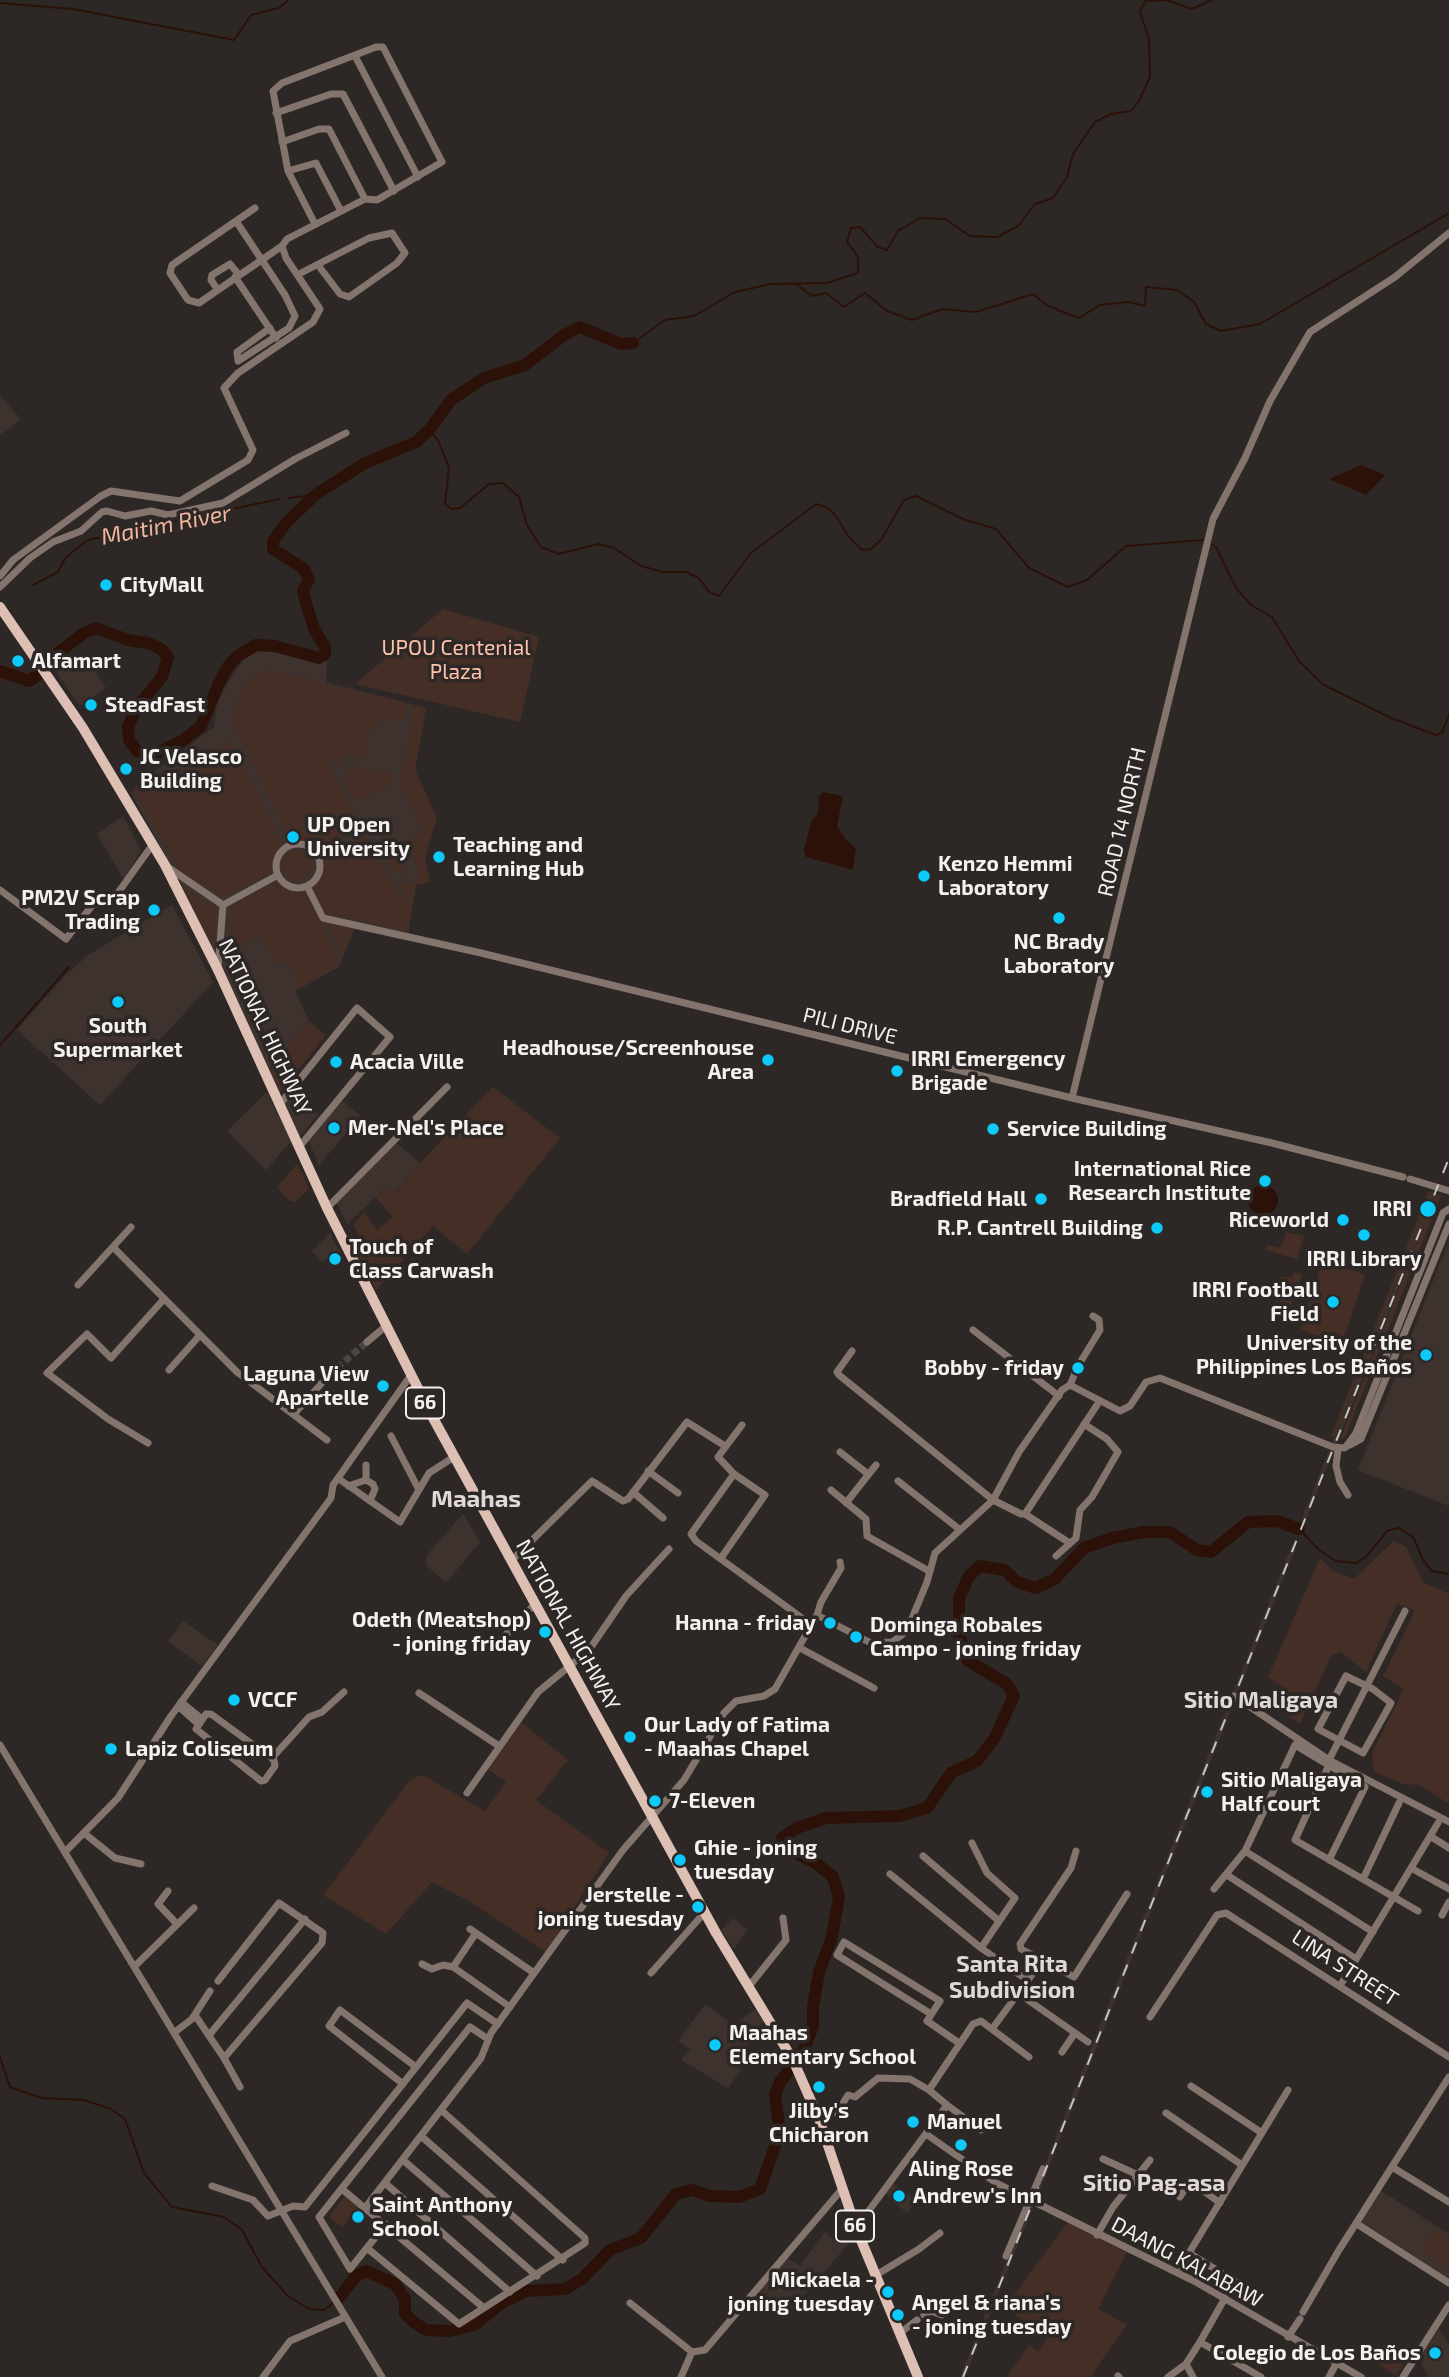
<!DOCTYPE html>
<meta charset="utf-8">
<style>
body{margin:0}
canvas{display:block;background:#2d2826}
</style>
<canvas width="1449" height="2377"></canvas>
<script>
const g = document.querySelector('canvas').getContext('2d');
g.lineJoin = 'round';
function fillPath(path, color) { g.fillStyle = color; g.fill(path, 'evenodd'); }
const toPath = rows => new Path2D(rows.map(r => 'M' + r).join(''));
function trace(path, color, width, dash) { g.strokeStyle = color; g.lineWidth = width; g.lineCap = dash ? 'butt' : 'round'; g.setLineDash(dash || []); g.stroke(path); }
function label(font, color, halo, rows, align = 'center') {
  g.font = font + ' "Exo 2",sans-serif'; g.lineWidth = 7; g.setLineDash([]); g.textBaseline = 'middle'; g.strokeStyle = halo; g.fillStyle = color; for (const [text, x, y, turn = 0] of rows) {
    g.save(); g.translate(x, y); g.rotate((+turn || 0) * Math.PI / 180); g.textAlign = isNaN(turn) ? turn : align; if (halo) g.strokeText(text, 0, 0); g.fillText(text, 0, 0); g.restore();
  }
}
fillPath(toPath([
 [0,396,21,419,0,435],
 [259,650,327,661,326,682,426,708,415,770,437,818,425,857,430,882,416,885,407,941,354,929,339,967,295,991,309,1021,269,1070,182,885,131,793,139,783,214,727,217,703,233,674,245,658],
 [83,653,106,688,80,706,56,672],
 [123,816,141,850,124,880,97,834],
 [172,905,213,982,100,1105,17,1030,63,978,88,955],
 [292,1088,318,1114,300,1136,282,1101],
 [267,1092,291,1141,266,1170,227,1131],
 [340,1099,361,1116,319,1165,308,1139],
 [393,1140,420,1163,395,1193,387,1187,347,1224,335,1199],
 [1432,1192,1436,1194,1306,1520,1302,1518],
 [330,1233,340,1252,322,1262,312,1251],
 [1449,1241,1449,1506,1358,1470],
 [463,1514,480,1542,446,1583,426,1565,427,1555],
 [1292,1545,1296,1547,965,2377,960,2377],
 [183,1621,218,1645,202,1666,168,1641],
 [733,1918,747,1930,734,1949,721,1930],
 [705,2004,734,2025,755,2009,764,2022,747,2033,751,2038,733,2064,741,2070,728,2088,681,2060,690,2049,678,2041],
 [891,2182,917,2201,907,2213,883,2192],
 [1380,2190,1449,2234,1449,2278,1359,2222],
 [825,2232,836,2242,849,2234,851,2241,784,2318,754,2294,785,2257,800,2266],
 [1439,2329,1449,2344,1449,2377,1429,2377,1418,2358]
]), '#3d322e');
fillPath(toPath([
 [443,609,539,637,520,722,355,684],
 [270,670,407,703,403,721,379,717,376,731,370,730,363,759,345,755,339,769,333,759,328,762,360,826,316,849,304,841,290,842,233,723,233,714,243,689,253,677],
 [414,705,426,708,415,770,437,818,425,857,430,882,416,885,408,932,325,913,312,887,322,874,321,858,365,835,399,896,405,893,398,881,416,884,419,871,405,842,424,831,399,784],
 [232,740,282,845,274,857,273,872,224,897,177,867,134,789,139,783,145,792],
 [349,765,393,773,391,783,356,802,346,782],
 [388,830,402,854,398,857,404,869,408,867,410,874,393,871,381,849],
 '282 866a15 15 0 1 1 30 0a15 15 0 1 1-30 0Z',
 [277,881,290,890,305,890,340,963,300,988,287,961,276,966,262,935,233,948,228,936,229,907],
 [182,885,216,909,213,946],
 [331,922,354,929,343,956,328,925],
 [309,1021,326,1035,278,1095,269,1070],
 [493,1087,560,1138,467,1254,433,1226,376,1290,355,1249,363,1242,353,1225,364,1212,377,1230,393,1217,376,1198,388,1187,396,1193,420,1163],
 [297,1164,309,1189,295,1202,288,1200,277,1187],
 [1429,1191,1432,1192,1334,1437,1331,1436],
 [1436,1194,1441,1196,1345,1437,1340,1440],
 [1286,1232,1304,1236,1297,1259,1266,1250,1267,1245,1281,1248],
 [1323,1260,1365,1275,1342,1344,1300,1330],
 [1295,1272,1302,1275,1289,1310,1279,1306,1273,1297,1280,1276,1292,1278],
 [1231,1279,1260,1286,1257,1300,1228,1294],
 [1394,1541,1406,1547,1423,1582,1449,1594,1449,1804,1420,1785,1403,1784,1374,1772,1372,1753,1404,1689,1383,1676,1415,1611,1397,1603,1366,1672,1341,1652,1331,1656,1300,1724,1280,1711,1283,1687,1268,1677,1320,1558,1333,1571,1354,1579],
 [517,1719,568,1760,536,1800,609,1853,546,1952,467,1900,432,1882,386,1934,323,1895,411,1779,423,1775,485,1811,506,1782,484,1766],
 [346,2195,359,2206,342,2227,329,2217],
 [1068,2222,1127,2252,1098,2309,1127,2325,1090,2377,1007,2377,1029,2345,1038,2352,1047,2339,1005,2307],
 [1435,2230,1449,2240,1449,2269,1422,2250],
 [1391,2340,1411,2355,1396,2376,1376,2362]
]), '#442e25');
fillPath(toPath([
 [1361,465,1385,475,1366,495,1329,479],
 [823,792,843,796,837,826,846,840,856,848,853,870,806,857,804,850,812,819,818,814,819,796],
 '1248 1200a15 15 0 1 1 30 0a15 15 0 1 1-30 0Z'
]), '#2b1107');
trace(toPath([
 [0,3,73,9,234,40,251,15,279,8,288,0],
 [796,284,812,296,826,293,844,307,865,293,887,311,912,320,942,309,976,312,1033,294,1048,306,1079,318,1100,305,1128,302,1145,306,1146,287,1177,290,1194,302,1206,324,1221,331,1260,324,1449,213],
 [633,343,665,320,694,316,735,292,770,284,827,283,858,273,858,257,847,242,851,228,860,227,878,247,887,250,898,231,920,218,945,219,970,236,997,237,1018,226,1035,204,1053,198,1067,177,1073,154,1095,122,1111,114,1131,111,1139,101,1150,77,1149,39,1140,12,1145,1,1166,0,1192,9,1212,0],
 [429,430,438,440,449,468,445,504,451,509,460,508,489,484,503,483,519,497,527,525,541,547,559,554,598,544,614,548,641,566,663,572,686,572,699,578,709,592,719,596,751,553,816,504,828,508,836,516,848,536,862,550,871,549,881,540,904,500,916,496,963,519,996,529,1029,568,1068,587,1087,580,1126,546,1204,540],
 [288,498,315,495],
 [1209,543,1216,547,1236,588,1251,605,1272,617,1299,661,1322,684,1389,717,1435,735,1442,733,1449,715],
 [33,585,58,572,66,557,88,540,279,499],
 [0,1045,69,967],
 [1299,1529,1319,1550,1336,1561,1356,1563,1366,1557,1387,1531,1399,1528,1413,1537,1424,1562,1432,1571,1449,1574],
 [0,2057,10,2087,42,2098,84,2100,111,2109,125,2119,144,2173,172,2207,224,2217,242,2230,262,2267,288,2296,309,2309,324,2310,333,2303]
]), '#2b1107', 2);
trace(toPath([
 [0,671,29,681,57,661,59,652,84,633,96,628,128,640,148,643,161,649,168,657,162,677,137,707,128,727,129,740,137,751,155,754,182,741,201,726,219,683,229,665,239,655,256,645,275,646,319,658,325,654,325,647,314,629,306,603,303,591,309,579,304,569,273,549,273,541,286,523,315,495,365,463,416,442,429,430,451,400,484,378,525,365,564,335,580,327,621,344,633,343],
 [339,2298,356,2276,366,2271,395,2284,405,2299,405,2314,415,2323,426,2330,450,2331,474,2325,503,2302,526,2291,565,2289,582,2279,610,2250,641,2238,676,2194,692,2190,710,2196,739,2197,760,2189,780,2132,775,2095,780,2082,803,2052,813,2026,813,2007,819,1972,832,1937,839,1897,833,1877,817,1864,790,1850,782,1838,797,1828,826,1818,899,1816,927,1808,951,1773,977,1761,994,1739,1014,1696,1007,1684,967,1660,959,1634,959,1598,969,1576,980,1566,1005,1570,1017,1582,1036,1588,1055,1579,1084,1548,1112,1538,1144,1532,1170,1532,1197,1550,1211,1552,1248,1522,1277,1521,1299,1529]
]), '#2b1107', 12);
trace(toPath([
 [329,1375,367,1342]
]), '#4b4644', 7, [7, 3.5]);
trace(toPath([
 [355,56,418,177],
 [276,113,331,94,343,94,394,191],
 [282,142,319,129,329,129,365,199],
 [288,171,316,163,341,211],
 [255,208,172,265,170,273,188,300,199,303,282,246],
 [236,221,285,295,295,316,289,328,238,361,237,352,270,328],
 [297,275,369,238,392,233,405,253,397,263,349,297,340,294,318,265],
 [235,277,276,338],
 [218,290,211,280,212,275,230,264,239,275],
 [0,576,13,560,101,496,111,491,180,501,248,460,253,450,224,388,238,373,313,322,320,309,286,258,282,246,287,239,365,199,377,200,442,162,383,47,376,47,282,83,273,91,288,171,315,224],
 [0,587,30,558,53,542,81,531,102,512,107,511,125,516,151,511,168,515,223,503,295,459,346,433],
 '276 866a22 22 0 1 1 44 0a22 22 0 1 1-44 0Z',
 [166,866,223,905],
 [307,886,323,918,481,953,1072,1098,1272,1143,1403,1177],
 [0,890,66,939,94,903,115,897,153,844],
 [223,905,278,875],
 [218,970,223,905],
 [1072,1098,1213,519,1245,458,1270,401,1310,332,1395,277,1449,233],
 [280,1104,357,1008,390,1037,300,1146],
 [1410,1179,1449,1191],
 [327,1208,447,1087],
 [113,1247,237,1372,327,1440],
 [78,1285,131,1227],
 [973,1330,1059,1396],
 [367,1342,386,1326],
 [852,1351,837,1372,839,1375,993,1500,1021,1514,1025,1514,1097,1405],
 [169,1370,200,1335],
 [1070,1385,1078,1366,1100,1330,1099,1320,1093,1316],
 [295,1413,329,1375],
 [391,1436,419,1490],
 [148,1443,108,1419,47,1373,87,1334,111,1358,164,1299],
 [1350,1445,1361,1439,1449,1224],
 [1338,1449,1336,1466,1340,1482,1348,1495],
 [840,1452,868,1474],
 [366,1465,366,1480],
 [648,1471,678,1493],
 [734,1474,691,1534,696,1541,813,1626],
 [339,1479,400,1522,429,1473,454,1457],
 [898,1481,959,1529],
 [348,1486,366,1480,373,1484,375,1489,370,1501],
 [831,1490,866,1519,867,1536,929,1571],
 [633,1492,663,1518],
 [846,1503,876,1465],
 [1025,1514,1068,1542],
 [1056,1556,1076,1538,1080,1510,1092,1497,1118,1452,1107,1439,1084,1424],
 [721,1558,765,1495,734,1474,718,1457,742,1425],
 [511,1561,592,1481,623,1501,628,1499,687,1422,725,1446],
 [817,1615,821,1602,841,1568,840,1562],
 [497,1644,535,1604],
 [800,1648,874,1688],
 [1346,1676,1373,1689,1391,1703,1363,1753,1318,1729,1346,1676],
 [419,1693,499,1746],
 [1234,1696,1329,1760,1449,1822],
 [181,1702,202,1719],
 [178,1706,198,1724],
 [206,1714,211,1714,274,1760,275,1766,265,1780,261,1781,196,1729,206,1714],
 [0,1745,382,2377],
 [272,1758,309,1717,322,1712,344,1692],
 [1329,1760,1405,1611],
 [1328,1767,1295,1840,1418,1911],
 [467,1793,538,1692,589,1650,626,1596,669,1549],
 [84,1833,115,1858,141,1864],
 [1430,1836,1449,1848],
 [972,1843,987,1873,1015,1898,981,1948],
 [66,1851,118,1798,171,1716,331,1498,333,1485,411,1375],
 [1076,1851,1071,1868,1020,1944,1021,1949,1074,1977,1127,1894],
 [1245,1851,1373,1932],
 [923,1856,999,1921],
 [1411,1868,1449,1889],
 [890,1874,981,1948,1027,1980],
 [1227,1875,1356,1959],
 [1363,1879,1399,1803],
 [1214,1889,1245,1851,1295,1745,1365,1787,1329,1860],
 [168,1891,158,1904,177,1924],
 [1442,1915,1449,1902],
 [470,1929,534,1973],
 [422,1964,432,1969,443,1965,453,1967,510,2007],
 [135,1966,194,1908],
 [453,1967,476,1933],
 [651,1973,705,1912],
 [750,1985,786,1940,783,1918],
 [1340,1986,1438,1823],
 [1018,1993,1088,2042],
 [931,2014,837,1955,844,1942,940,2001,927,2021,959,2043],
 [195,2015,224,2058,322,1943,323,1933,279,1903,218,1981],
 [1150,2017,1217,1915,1226,1913,1449,2057],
 [992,2029,1042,1961],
 [175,2032,192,2019,210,1991],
 [210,2034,305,1919],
 [1062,2052,1075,2033],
 [224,2058,240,2087],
 [403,2084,329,2026,340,2010,416,2067],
 [1191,2086,1262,2133],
 [947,2105,981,2130],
 [1166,2113,1242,2165],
 [819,2119,838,2111,848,2095,855,2097,878,2078,910,2079,929,2090],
 [926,2134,996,2183,1194,2281,1361,2377],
 [421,2136,563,2260],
 [1103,2159,1138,2175],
 [403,2160,537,2276],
 [1392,2167,1449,2202],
 [385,2183,510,2292],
 [212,2186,253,2200,268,2216,293,2206,305,2207,467,2003,498,2024],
 [342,2189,484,2308],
 [1180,2197,1190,2181,1220,2203],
 [365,2208,481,2058,491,2033,623,1850,684,1780,724,1713,736,1701,764,1696,775,1689,817,1615,871,1643,892,1642,902,1635,908,1628,927,1582,935,1553,993,1500,1019,1452,1062,1390,1070,1385,1120,1411,1130,1406,1146,1382,1160,1378,1333,1447,1345,1448,1356,1433,1443,1213,1449,1209],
 [386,2224,350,2269,319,2217,470,2027,488,2039],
 [1357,2224,1449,2283],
 [856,2228,947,2105,929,2090,973,2024,981,2021,1029,2057],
 [1097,2235,1113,2207,1150,2160],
 [367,2248,459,2324,585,2243,585,2238,441,2110],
 [1189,2253,1236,2282],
 [1006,2256,1043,2169],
 [1180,2274,1189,2253,1288,2090],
 [876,2275,919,2249,940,2233],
 [630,2303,692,2352],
 [1303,2312,1339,2250,1449,2077],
 [924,2315,931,2311,942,2315],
 [900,2333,917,2320],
 [1288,2337,1300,2319],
 [1200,2342,1225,2298],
 [1118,2376,1119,2377],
 [263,2377,290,2341,345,2317],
 [681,2377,692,2352,705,2350,842,2189],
 [1168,2377,1186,2364],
 [1193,2377,1186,2364,1200,2342,1261,2377],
 [1329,2377,1336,2364],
 [1403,2377,1449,2305]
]), '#83746e', 7);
trace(toPath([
 [0,607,83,728,165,865,218,970,327,1208,432,1416,716,1933,793,2060,819,2119,856,2228,918,2377]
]), '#debfb3', 10);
trace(toPath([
 [963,2377,1449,1158]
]), '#c8c4c3', 2, [12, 12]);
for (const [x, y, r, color] of [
 [106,585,7,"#0bcafa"],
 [18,661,7,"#0bcafa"],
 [91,705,7,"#0bcafa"],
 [126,769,7,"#0bcafa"],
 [293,837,7,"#0bcafa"],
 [439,857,7,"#0bcafa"],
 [924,876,7,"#0bcafa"],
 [154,910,7,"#0bcafa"],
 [1059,918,7,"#0bcafa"],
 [118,1002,7,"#0bcafa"],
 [768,1060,7,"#0bcafa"],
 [336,1062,7,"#0bcafa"],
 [897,1071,7,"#0bcafa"],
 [334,1128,7,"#0bcafa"],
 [993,1129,7,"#0bcafa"],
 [1265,1181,7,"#0bcafa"],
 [1041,1199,7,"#0bcafa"],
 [1428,1209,9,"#0bcafa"],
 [1343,1220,7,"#0bcafa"],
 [1157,1228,7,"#0bcafa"],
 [1364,1235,7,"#0bcafa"],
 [335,1259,7,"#0bcafa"],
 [1333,1302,7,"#0bcafa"],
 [1426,1355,7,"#0bcafa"],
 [1078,1368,7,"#0bcafa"],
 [383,1386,7,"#0bcafa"],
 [830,1623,7,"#0bcafa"],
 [545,1632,7,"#0bcafa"],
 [856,1637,7,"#0bcafa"],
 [234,1700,7,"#0bcafa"],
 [630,1737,7,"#0bcafa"],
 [111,1749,7,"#0bcafa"],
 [1207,1792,7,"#0bcafa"],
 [655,1801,7,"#0bcafa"],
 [680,1860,7,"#0bcafa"],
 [698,1907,7,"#0bcafa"],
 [715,2045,7,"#0bcafa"],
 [819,2087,7,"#0bcafa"],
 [913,2122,7,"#0bcafa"],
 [961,2145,7,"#0bcafa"],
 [899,2196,7,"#0bcafa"],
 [358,2217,7,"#0bcafa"],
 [888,2292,7,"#0bcafa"],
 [898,2315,7,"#0bcafa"],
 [1435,2353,7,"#0bcafa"]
]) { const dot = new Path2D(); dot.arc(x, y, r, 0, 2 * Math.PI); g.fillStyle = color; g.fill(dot); trace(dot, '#2d2826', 2.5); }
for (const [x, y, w] of [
 [425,1403,38],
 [855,2226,38]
]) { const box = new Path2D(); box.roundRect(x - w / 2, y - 15.5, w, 31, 5); g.fillStyle = '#2d2826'; g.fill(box); trace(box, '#f5f1f0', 2); }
label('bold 19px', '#f5f1f0', null, [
 ["66",425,1403],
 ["66",855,2226]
]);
label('bold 21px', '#f5f1f0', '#2d2826', [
 ["CityMall",120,585],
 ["Alfamart",32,661],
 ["SteadFast",105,705],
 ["JC Velasco",140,757],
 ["Building",140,781],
 ["UP Open",307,825],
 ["University",307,849],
 ["Teaching and",453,845],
 ["Learning Hub",453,869],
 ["Kenzo Hemmi",938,864],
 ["Laboratory",938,888],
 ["PM2V Scrap",140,898,"right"],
 ["Trading",140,922,"right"],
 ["NC Brady",1059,942,"center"],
 ["Laboratory",1059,966,"center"],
 ["South",118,1026,"center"],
 ["Supermarket",118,1050,"center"],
 ["Headhouse/Screenhouse",754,1048,"right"],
 ["Area",754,1072,"right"],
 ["IRRI Emergency",911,1059],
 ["Brigade",911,1083],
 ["Acacia Ville",350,1062],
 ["Mer-Nel's Place",348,1128],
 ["Service Building",1007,1129],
 ["International Rice",1251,1169,"right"],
 ["Research Institute",1251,1193,"right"],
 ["Bradfield Hall",1027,1199,"right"],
 ["IRRI",1412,1209,"right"],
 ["Riceworld",1329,1220,"right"],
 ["R.P. Cantrell Building",1143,1228,"right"],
 ["Touch of",349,1247],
 ["Class Carwash",349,1271],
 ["IRRI Library",1364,1259,"center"],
 ["IRRI Football",1319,1290,"right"],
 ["Field",1319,1314,"right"],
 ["University of the",1412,1343,"right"],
 ["Philippines Los Baños",1412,1367,"right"],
 ["Bobby - friday",1064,1368,"right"],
 ["Laguna View",369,1374,"right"],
 ["Apartelle",369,1398,"right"],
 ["Odeth (Meatshop)",531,1620,"right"],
 ["- joning friday",531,1644,"right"],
 ["Hanna - friday",816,1623,"right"],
 ["Dominga Robales",870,1625],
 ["Campo - joning friday",870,1649],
 ["VCCF",248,1700],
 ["Our Lady of Fatima",644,1725],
 ["- Maahas Chapel",644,1749],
 ["Lapiz Coliseum",125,1749],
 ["Sitio Maligaya",1221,1780],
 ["Half court",1221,1804],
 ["7-Eleven",669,1801],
 ["Ghie - joning",694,1848],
 ["tuesday",694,1872],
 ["Jerstelle -",684,1895,"right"],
 ["joning tuesday",684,1919,"right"],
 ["Maahas",729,2033],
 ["Elementary School",729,2057],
 ["Jilby's",819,2111,"center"],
 ["Chicharon",819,2135,"center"],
 ["Manuel",927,2122],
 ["Aling Rose",961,2169,"center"],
 ["Andrew's Inn",913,2196],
 ["Saint Anthony",372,2205],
 ["School",372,2229],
 ["Mickaela -",874,2280,"right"],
 ["joning tuesday",874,2304,"right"],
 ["Angel & riana's",912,2303],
 ["- joning tuesday",912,2327],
 ["Colegio de Los Baños",1421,2353,"right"]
], 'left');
label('21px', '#fec2aa', '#2d2826', [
 ["UPOU Centenial",456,648],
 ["Plaza",456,672]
]);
label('21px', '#f5f1f0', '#2d2826', [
 ["ROAD 14 NORTH",1122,822,-77],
 ["PILI DRIVE",850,1026,14],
 ["NATIONAL HIGHWAY",265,1027,65],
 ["NATIONAL HIGHWAY",568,1625,61],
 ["LINA STREET",1345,1968,33],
 ["DAANG KALABAW",1187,2262,28]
]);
label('italic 23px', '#f1b69e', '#2d2826', [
 ["Maitim River",166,525,-11]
]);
label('bold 23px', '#e0d9d7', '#2d2826', [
 ["Sitio Maligaya",1261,1700],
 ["Santa Rita",1012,1964],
 ["Subdivision",1012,1990],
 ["Sitio Pag-asa",1154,2183]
]);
label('bold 24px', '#e0d9d7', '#2d2826', [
 ["Maahas",476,1499]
]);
</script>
